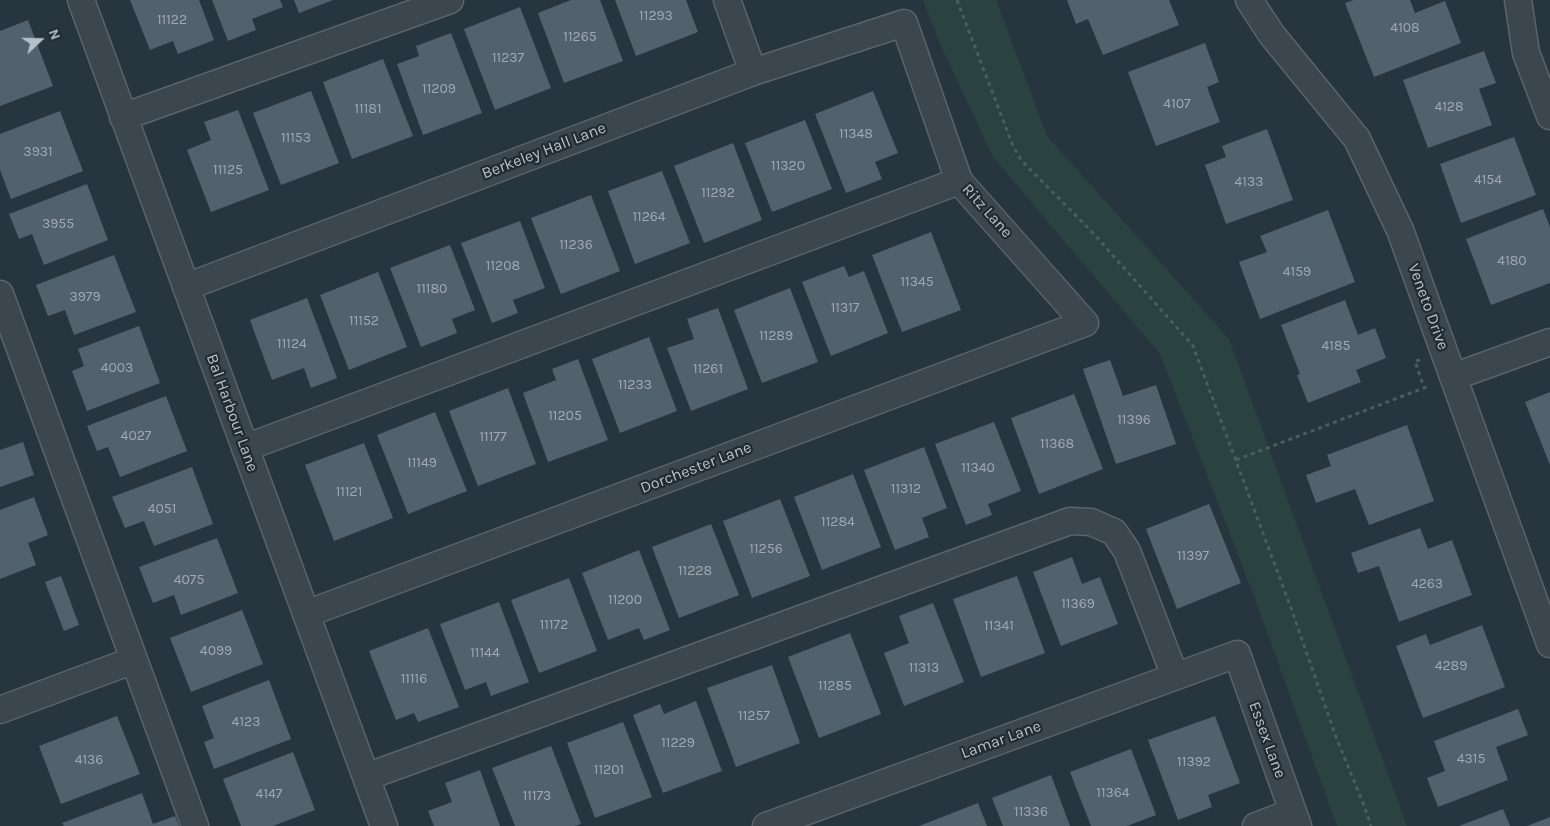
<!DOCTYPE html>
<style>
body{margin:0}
#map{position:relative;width:1550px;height:826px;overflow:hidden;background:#27353f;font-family:Karla,sans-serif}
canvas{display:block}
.north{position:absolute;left:15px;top:15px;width:50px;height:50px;-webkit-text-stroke:4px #202b34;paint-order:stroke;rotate:69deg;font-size:14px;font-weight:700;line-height:20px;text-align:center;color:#b7c1ca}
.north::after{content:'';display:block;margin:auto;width:18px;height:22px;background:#b7c1ca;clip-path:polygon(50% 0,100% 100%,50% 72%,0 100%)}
</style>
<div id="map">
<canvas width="1550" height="826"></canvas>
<div class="north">N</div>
</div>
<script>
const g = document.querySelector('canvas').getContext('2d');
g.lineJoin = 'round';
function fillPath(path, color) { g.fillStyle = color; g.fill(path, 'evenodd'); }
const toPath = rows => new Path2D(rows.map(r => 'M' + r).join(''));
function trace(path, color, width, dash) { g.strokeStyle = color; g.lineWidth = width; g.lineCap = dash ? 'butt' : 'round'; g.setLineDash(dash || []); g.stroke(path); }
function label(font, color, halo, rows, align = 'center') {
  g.font = font + ' Karla,sans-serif'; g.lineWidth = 4.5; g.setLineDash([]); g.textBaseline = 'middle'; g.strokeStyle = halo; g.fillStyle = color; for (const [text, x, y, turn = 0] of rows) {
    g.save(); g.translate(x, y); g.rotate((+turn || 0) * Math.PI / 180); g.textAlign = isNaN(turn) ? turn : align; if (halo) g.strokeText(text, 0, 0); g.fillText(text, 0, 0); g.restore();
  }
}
fillPath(toPath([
 [923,0,996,0,1047,136,1229,339,1407,826,1337,826,1254,596,1160,354,993,157,941,46]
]), '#2a4240');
fillPath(toPath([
 [130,0,199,0,214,40,178,54,173,41,150,50],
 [212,0,280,0,283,7,252,19,256,30,228,41],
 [294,0,333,0,299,13],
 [571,0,600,0,623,61,564,83,538,13],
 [615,0,686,0,698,32,636,56],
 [1067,0,1169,0,1179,25,1103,55,1088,19,1076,24],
 [1354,0,1410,0,1415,13,1445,1,1461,43,1374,77,1345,3],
 [520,7,551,88,495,110,464,29],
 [28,20,53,86,0,106,0,31],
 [451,33,482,113,423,135,397,64,419,56,416,46],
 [1205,43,1219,82,1207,87,1220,122,1156,146,1128,72],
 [1484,51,1496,83,1479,89,1492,125,1428,148,1403,80],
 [383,59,413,136,352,159,323,82],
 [311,91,339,163,281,185,253,113],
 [873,91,898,153,875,162,882,179,846,193,815,114],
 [238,110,269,190,211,212,187,150,211,140,204,122],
 [60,111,83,171,11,199,0,170,0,134],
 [805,120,832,189,772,212,745,143],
 [1267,129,1293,200,1226,224,1205,165,1226,157,1222,146],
 [1514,137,1536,195,1461,223,1440,164],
 [733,143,762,220,704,243,674,166],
 [662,171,690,243,635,264,608,191],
 [87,184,108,240,44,265,32,234,19,239,9,214],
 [591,195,620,271,561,294,531,218],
 [1543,209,1550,227,1550,283,1491,305,1466,239],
 [1328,210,1355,282,1260,319,1239,262,1267,252,1260,236],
 [520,221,545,288,513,300,518,313,492,323,461,243],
 [931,232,961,310,902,332,872,255],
 [450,245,475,310,452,319,457,333,421,347,390,268],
 [114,255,136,312,74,335,65,310,48,316,36,285],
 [844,266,849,277,864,271,888,333,831,356,802,282],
 [378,272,407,347,349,370,320,295],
 [790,288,818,362,762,383,734,310],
 [307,298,337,378,311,388,304,368,272,380,250,320],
 [1345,300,1358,335,1375,328,1386,358,1356,370,1361,382,1308,403,1297,375,1300,374,1281,325],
 [718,308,748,389,691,411,667,348,694,339,687,319],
 [139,326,160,383,87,411,72,371,84,366,78,349],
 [649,337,677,411,620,433,592,359],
 [578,359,608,440,548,462,523,393,556,380,552,369],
 [1110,360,1123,396,1156,385,1176,444,1116,464,1083,369],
 [508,388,536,464,478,486,449,411],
 [1550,392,1550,465,1525,402],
 [1074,394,1103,469,1039,494,1011,418],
 [166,396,187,451,120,477,108,447,97,451,87,426],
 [435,412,467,491,408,514,377,435],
 [994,422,1021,491,988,504,992,515,966,525,935,444],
 [1407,425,1434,501,1369,525,1355,489,1316,503,1306,475,1331,466,1327,455],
 [23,442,34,475,0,487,0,450],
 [364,443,393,518,334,541,305,465],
 [924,447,947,508,922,518,929,537,895,550,864,470],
 [192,467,213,524,154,546,144,521,125,528,112,497],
 [853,474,881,547,822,570,794,497],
 [34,497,48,535,28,543,36,565,0,579,0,510],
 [780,499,810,576,752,598,723,521],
 [1209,504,1241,583,1177,609,1146,529],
 [711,524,739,595,679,618,652,547],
 [1420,528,1428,549,1452,540,1472,595,1399,622,1379,566,1358,573,1351,553],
 [217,538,238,593,181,615,174,595,153,603,139,567],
 [639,550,670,630,644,640,639,628,608,640,582,573],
 [1072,557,1082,584,1100,577,1118,624,1061,646,1033,572],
 [61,576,79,625,64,631,45,582],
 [1017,576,1045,653,981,677,953,599],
 [569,578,597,651,539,673,511,600],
 [499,602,529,682,491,696,486,682,465,690,440,624],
 [933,603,964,682,904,706,884,653,909,643,899,616],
 [242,610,263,664,191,692,170,638],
 [1482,625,1505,687,1423,718,1396,646,1426,634,1430,645],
 [428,628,459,707,418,722,414,713,396,720,369,651],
 [850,633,881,714,819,738,788,657],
 [772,665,800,743,736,767,707,688],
 [269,680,291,739,214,769,204,742,214,738,202,706],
 [696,701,722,771,663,793,633,715,660,704,664,714],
 [1518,709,1528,735,1496,747,1508,780,1438,807,1427,778,1445,771,1434,741],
 [117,716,140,774,61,804,39,746],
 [1215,716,1240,783,1208,795,1212,807,1178,820,1148,740],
 [623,722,652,797,595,818,567,743],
 [551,746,581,824,575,826,515,826,492,768],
 [1131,749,1156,815,1127,826,1091,826,1070,772],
 [293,752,315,810,273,826,241,826,223,779],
 [480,770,500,826,434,826,428,811,452,802,445,783],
 [1051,775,1070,826,1003,826,992,798],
 [142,793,153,824,175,816,179,826,64,826,62,823],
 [978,803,987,826,919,826],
 [1503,809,1510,826,1459,826],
 [1550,817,1550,826,1527,826]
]), '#52626c');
const minor = toPath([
 [81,0,384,826],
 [727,0,753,72],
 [1249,0,1272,35,1357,139,1400,230,1550,644],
 [1518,0,1526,53,1550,116],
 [123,117,450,0],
 [186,287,753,72,904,23,959,181,1085,323,306,614],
 [0,294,195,826],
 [1453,377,1550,342],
 [245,448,959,181],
 [0,710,134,660],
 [366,777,1070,521,1091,522,1114,532,1127,551,1175,676],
 [766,826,1237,654,1298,826],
 [1256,826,1293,812]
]);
trace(minor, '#59646d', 29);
trace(toPath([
 [957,0,1013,146,1021,160,1094,234,1193,346,1291,608,1336,737,1363,803,1371,826],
 [1420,360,1415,361,1424,388],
 [1236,460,1429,386]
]), '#495e5e', 3, [4, 4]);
trace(minor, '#3b464f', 26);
label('14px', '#9ea9b2', null, [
 ["11293",656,16],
 ["11122",172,20],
 ["4108",1405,28],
 ["11265",580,37],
 ["11237",508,58],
 ["11209",439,89],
 ["4107",1177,104],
 ["4128",1449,107],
 ["11181",368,109],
 ["11348",856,134],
 ["11153",296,138],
 ["3931",38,152],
 ["11320",788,166],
 ["11125",228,170],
 ["4154",1488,180],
 ["4133",1249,182],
 ["11292",718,193],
 ["11264",649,217],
 ["3955",58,224],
 ["11236",576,245],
 ["4180",1512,261],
 ["11208",503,266],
 ["4159",1297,272],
 ["11345",917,282],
 ["11180",432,289],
 ["3979",85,297],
 ["11317",845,308],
 ["11152",364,321],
 ["11289",776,336],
 ["11124",292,344],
 ["4185",1336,346],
 ["4003",117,368],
 ["11261",708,369],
 ["11233",635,385],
 ["11205",565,416],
 ["11396",1134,420],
 ["4027",136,436],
 ["11177",493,437],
 ["11368",1057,444],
 ["11149",422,463],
 ["11340",978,468],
 ["11312",906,489],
 ["11121",349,492],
 ["4051",162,509],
 ["11284",838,522],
 ["11256",766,549],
 ["11397",1193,556],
 ["11228",695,571],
 ["4075",189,580],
 ["4263",1427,584],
 ["11200",625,600],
 ["11369",1078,604],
 ["11172",554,625],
 ["11341",999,626],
 ["4099",216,651],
 ["11144",485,653],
 ["4289",1451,666],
 ["11313",924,668],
 ["11116",414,679],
 ["11285",835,686],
 ["11257",754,716],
 ["4123",246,722],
 ["11229",678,743],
 ["4315",1471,759],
 ["4136",89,760],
 ["11392",1194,762],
 ["11201",609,770],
 ["11364",1113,793],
 ["4147",269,794],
 ["11173",537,796],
 ["11336",1031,812]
]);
label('16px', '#b7c1ca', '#202b34', [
 ["Berkeley Hall Lane",544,151,-21],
 ["Ritz Lane",987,211,48],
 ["Veneto Drive",1428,307,70],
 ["Bal Harbour Lane",232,413,70],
 ["Dorchester Lane",696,468,-21],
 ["Lamar Lane",1001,740,-20],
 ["Essex Lane",1267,740,70]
]);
</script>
